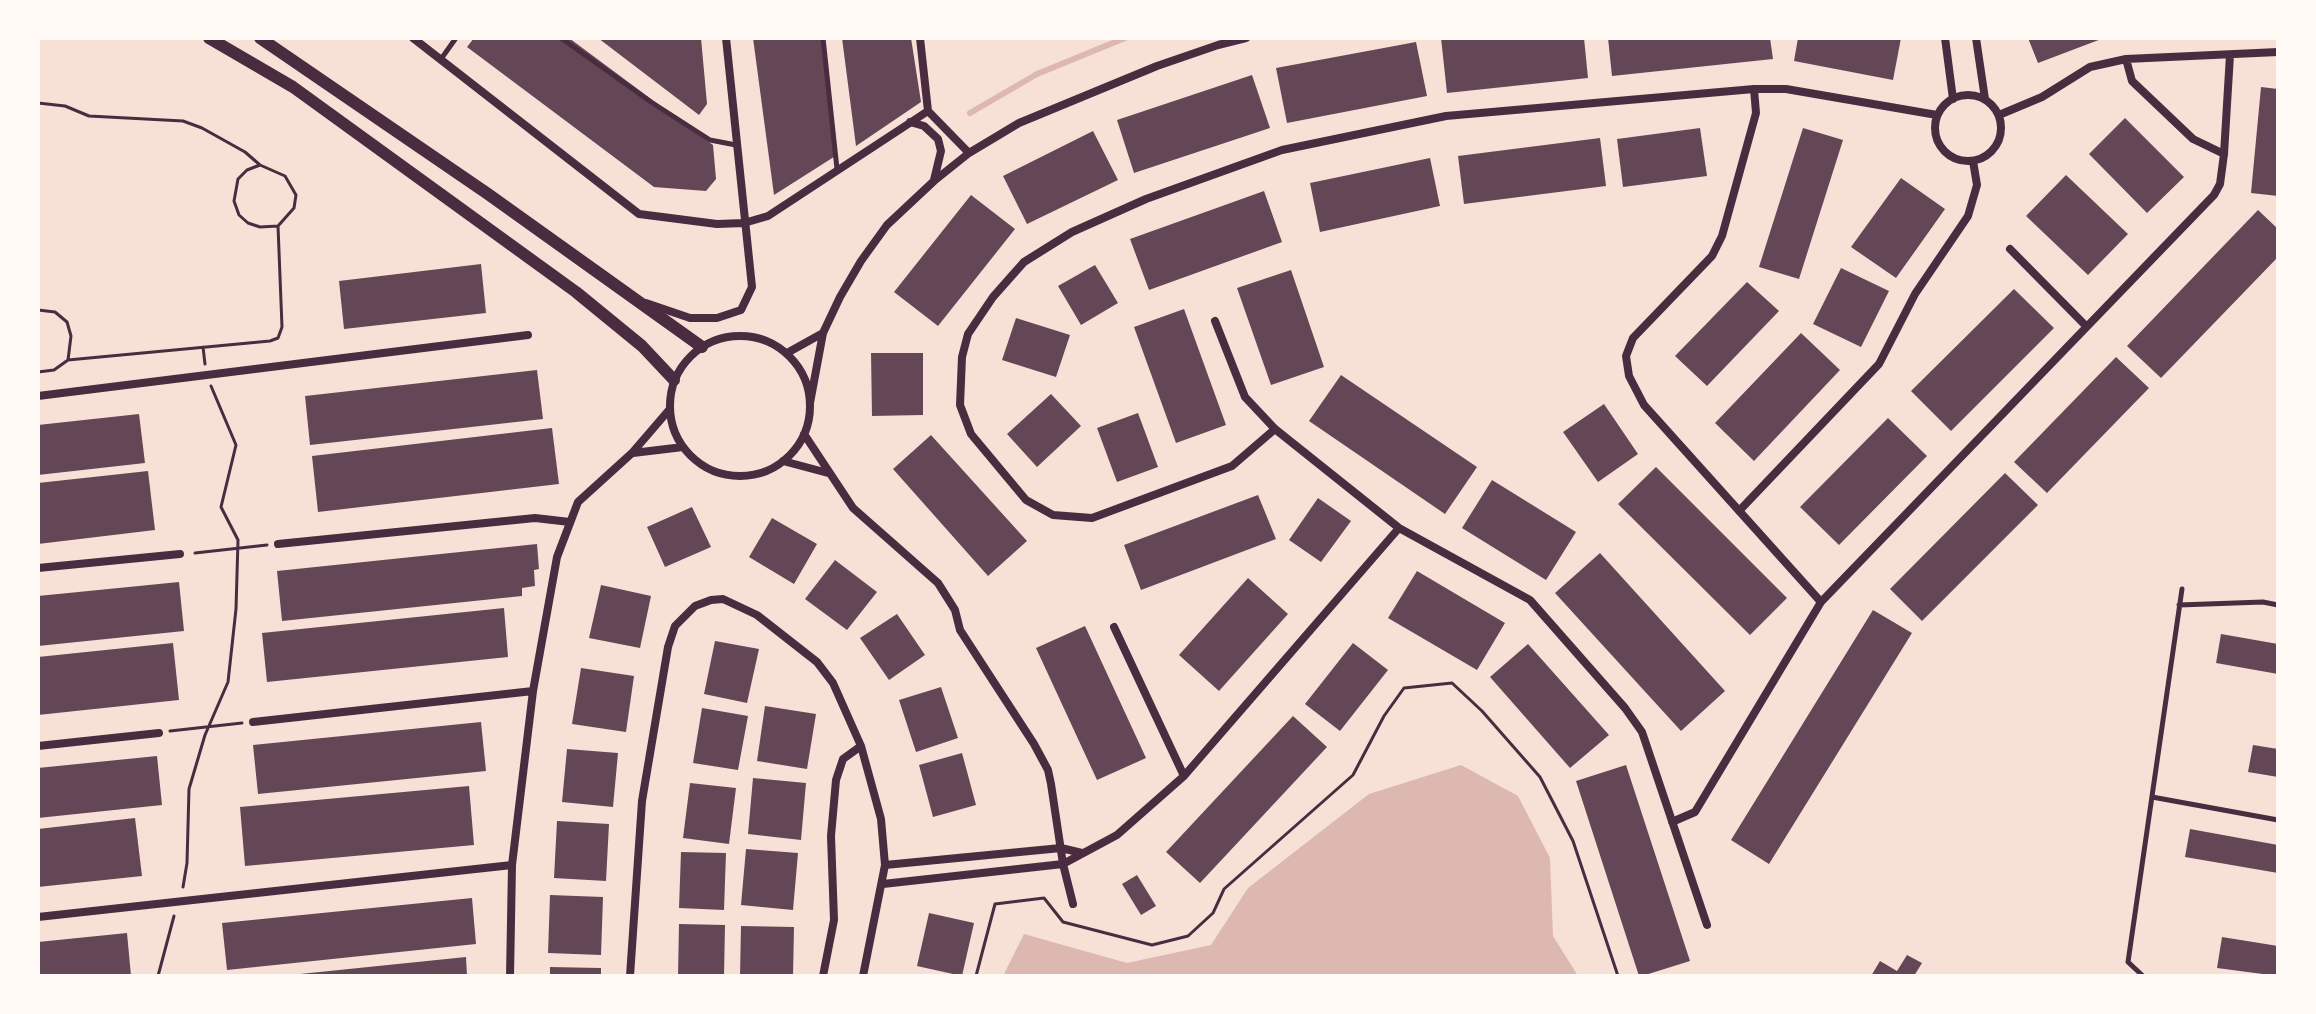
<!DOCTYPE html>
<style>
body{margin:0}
#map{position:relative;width:2316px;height:1014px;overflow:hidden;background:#f7e1d7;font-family:Cabin,sans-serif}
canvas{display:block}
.frame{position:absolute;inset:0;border:40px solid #fffaf5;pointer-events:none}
</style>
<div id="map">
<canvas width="2316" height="1014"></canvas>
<div class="frame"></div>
</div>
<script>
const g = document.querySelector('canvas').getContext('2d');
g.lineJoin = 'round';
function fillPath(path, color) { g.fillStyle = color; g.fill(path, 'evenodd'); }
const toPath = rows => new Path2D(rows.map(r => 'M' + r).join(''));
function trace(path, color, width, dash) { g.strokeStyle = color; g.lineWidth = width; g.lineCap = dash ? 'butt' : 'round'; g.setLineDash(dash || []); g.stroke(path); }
fillPath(toPath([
 [1461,765,1518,796,1550,858,1553,936,1578,976,1003,976,1024,934,1127,963,1211,945,1248,888,1369,794]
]), '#dcb8b0');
trace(toPath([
 [970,113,1037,74,1125,38]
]), '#dcb8b0', 6);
fillPath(toPath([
 [474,38,569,38,713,145,716,179,706,191,654,187,467,47],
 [598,38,701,38,707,104,699,115],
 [753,38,823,38,837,155,774,195],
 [842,38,911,38,921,102,856,146],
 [1441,38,1584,38,1588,78,1447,93],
 [1608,38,1770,38,1773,59,1612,76],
 [1798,38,1901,38,1893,80,1794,61],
 [2028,38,2104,38,2038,63],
 [1416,42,1427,96,1287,123,1276,68],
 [1252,75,1270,128,1134,173,1117,120],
 [2261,87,2278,89,2278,196,2251,193],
 [2125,118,2184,177,2147,213,2089,154],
 [1700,128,1707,176,1623,187,1617,139],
 [1803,128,1843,140,1799,279,1759,267],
 [1093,131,1118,180,1027,224,1003,176],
 [1600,138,1606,186,1464,204,1458,156],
 [1430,158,1440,206,1320,232,1310,183],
 [2066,175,2128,234,2088,275,2026,216],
 [1901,178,1945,209,1896,278,1851,247],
 [1264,191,1282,242,1149,290,1130,239],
 [971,195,1015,229,938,326,894,292],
 [2258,210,2278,229,2278,257,2161,378,2127,346],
 [481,264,486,313,344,329,339,281],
 [1095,265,1118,303,1081,325,1058,286],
 [1841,268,1889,291,1861,347,1813,324],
 [1291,270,1324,367,1271,385,1237,288],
 [1747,282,1779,311,1707,386,1675,356],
 [2014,289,2054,328,1951,431,1911,391],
 [1184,309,1226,425,1176,443,1134,327],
 [1016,318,1070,335,1056,377,1002,360],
 [1801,333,1840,370,1754,461,1715,423],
 [871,353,923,353,923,415,872,416],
 [2116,357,2149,388,2047,493,2014,462],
 [537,370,543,419,310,445,305,396],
 [1341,375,1477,467,1445,514,1309,421],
 [1051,394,1081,426,1037,467,1007,434],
 [1604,404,1638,454,1598,482,1563,432],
 [1138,413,1158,467,1117,482,1097,428],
 [139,414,145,463,38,475,38,425],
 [1888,418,1927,456,1839,545,1800,507],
 [552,428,559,484,318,512,312,456],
 [931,435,1027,541,988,576,893,469],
 [1656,467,1787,598,1750,635,1618,504],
 [148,471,155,530,38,544,38,483],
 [2005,473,2038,505,1922,621,1890,589],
 [1492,480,1576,532,1546,580,1462,528],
 [1258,495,1276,539,1141,590,1124,545],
 [1318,498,1351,521,1321,562,1289,540],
 [692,507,711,547,665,567,647,527],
 [772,518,817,544,794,584,749,557],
 [537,544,539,569,534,570,535,586,522,588,522,596,282,621,277,571],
 [1600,553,1725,691,1681,731,1555,593],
 [835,560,877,592,847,630,805,599],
 [1417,571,1505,623,1477,670,1388,618],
 [1248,578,1288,614,1219,691,1179,655],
 [179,582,184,631,38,646,38,596],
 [601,585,651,596,640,648,589,638],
 [504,608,508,657,267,682,262,633],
 [1873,610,1912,633,1769,864,1731,840],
 [897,614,925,655,889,680,860,638],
 [1085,626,1146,758,1097,780,1036,648],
 [2221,634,2278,644,2278,674,2216,663],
 [715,641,759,649,747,703,704,694],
 [173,643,179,700,38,715,38,657],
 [1353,643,1388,670,1340,731,1305,704],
 [1528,644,1609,735,1570,768,1490,677],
 [581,668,634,676,626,732,572,724],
 [941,687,958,738,916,752,899,700],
 [765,706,816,714,807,769,757,761],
 [702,708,748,716,738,770,693,763],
 [1293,716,1327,747,1200,883,1166,852],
 [481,722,486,771,258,794,253,745],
 [2253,745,2278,749,2278,777,2248,772],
 [567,749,618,753,613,807,562,802],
 [962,753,976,805,933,817,919,765],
 [157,756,162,805,38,818,38,768],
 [1626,765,1690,961,1642,976,1639,976,1576,781],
 [753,778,806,783,801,840,748,834],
 [690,783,736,788,729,844,683,838],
 [469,786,474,845,245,866,240,807],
 [135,818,142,876,38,887,38,829],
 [557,821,609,824,606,881,554,878],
 [2190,829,2278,845,2278,873,2185,857],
 [746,849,798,853,793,910,741,905],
 [681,852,726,853,724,910,679,908],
 [1137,875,1156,906,1141,915,1122,884],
 [550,895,603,897,601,955,548,953],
 [472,898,476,944,227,970,222,923],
 [929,913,974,923,962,976,917,966],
 [679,924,725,925,724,976,678,976],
 [741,926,794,927,793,976,740,976],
 [127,933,131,976,38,976,38,942],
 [2222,937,2278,946,2278,976,2217,968],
 [1907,955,1922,963,1914,976,1871,976,1880,961,1897,971],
 [466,957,467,976,300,976,300,974],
 [550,967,601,968,601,976,550,976]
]), '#644757');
trace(toPath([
 [38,103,65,106,89,116,183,121,202,128,245,152,260,165,285,176,296,195,294,208,278,226,282,327,278,338,270,341,68,360,54,370,38,372],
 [260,165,247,170,238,179,234,201,239,215,248,223,260,227,278,226],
 [38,310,55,312,67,322,71,336,68,360],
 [203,347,205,364],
 [195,553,267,545],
 [170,731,242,723],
 [183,887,187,863,189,789,205,735,228,682,236,609,238,540,221,507,236,445,211,386],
 [158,976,174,916],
 [976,976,995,904,1044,898,1063,922,1152,945,1188,936,1213,913,1224,889,1353,775,1384,716,1404,688,1452,683,1482,711,1540,777,1573,841,1618,976]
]), '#4a2c40', 3);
trace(toPath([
 [561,38,651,102,710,140,736,145],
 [823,38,837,169],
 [441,59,456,38],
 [2179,605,2263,602,2278,605],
 [2152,797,2278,820],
 [2143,976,2128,962,2182,589]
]), '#4a2c40', 5);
trace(toPath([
 [413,38,639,214,717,224,744,223,768,216,928,111],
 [920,38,928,111,969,153],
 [1945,38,1953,99],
 [1976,38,1985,99],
 [2126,59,2132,81,2193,139,2224,154],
 [1754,89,1756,113,1722,236,1712,256,1633,338,1626,356,1629,376,1644,405,1821,602],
 '1935 128a33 33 0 1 1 66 0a33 33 0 1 1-66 0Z',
 [1999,115,2042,97,2090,67,2126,59,2278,52],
 [910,122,924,126,938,139,941,151,934,180],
 [2010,249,2086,326],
 [646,303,690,318,717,318,741,310,752,287,726,38],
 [1215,321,1245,397,1275,429,1399,528,1530,600,1625,708,1642,732,1707,925],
 '670 406a70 70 0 1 1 140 0a70 70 0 1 1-140 0Z',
 [787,353,823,333],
 [38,396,528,335],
 [810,403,823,333,840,297,861,261,887,225,934,181,969,153,1019,123,1157,66,1218,45,1246,38],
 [1275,429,1232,466,1092,518,1053,515,1026,500,971,434,960,405,962,357,968,334,993,297,1024,262,1072,232,1146,199,1282,150,1446,116,1754,89,1786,89,1937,115],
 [804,434,853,508,938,583,955,610,960,630,1034,744,1048,770,1051,784,1063,864,1073,904],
 [633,453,683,447],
 [783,461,828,473],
 [1739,511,1879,364,1915,294,1968,216,1977,185,1973,161],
 [278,544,535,518,570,522],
 [38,568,180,554],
 [1114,627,1184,776],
 [253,722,533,691],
 [38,746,159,733],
 [1672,822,1695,812,1821,602,2214,195,2220,184,2224,154,2230,55],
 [885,865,1061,848,1082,853],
 [883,884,1063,864,1117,835,1184,776,1399,528],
 [38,917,512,865],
 [510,976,512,865,533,691,557,557,578,502,632,453,669,410],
 [630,976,642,801,668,647,675,626,695,606,711,600,723,599,757,615,817,662,833,683,861,746,881,819,885,865,863,976],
 [823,976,834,920,831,836,836,780,843,759,861,746]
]), '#4a2c40', 8);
trace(toPath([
 [209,38,293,87,576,292,642,346,674,380],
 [260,38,488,194,702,347]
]), '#4a2c40', 12);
</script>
